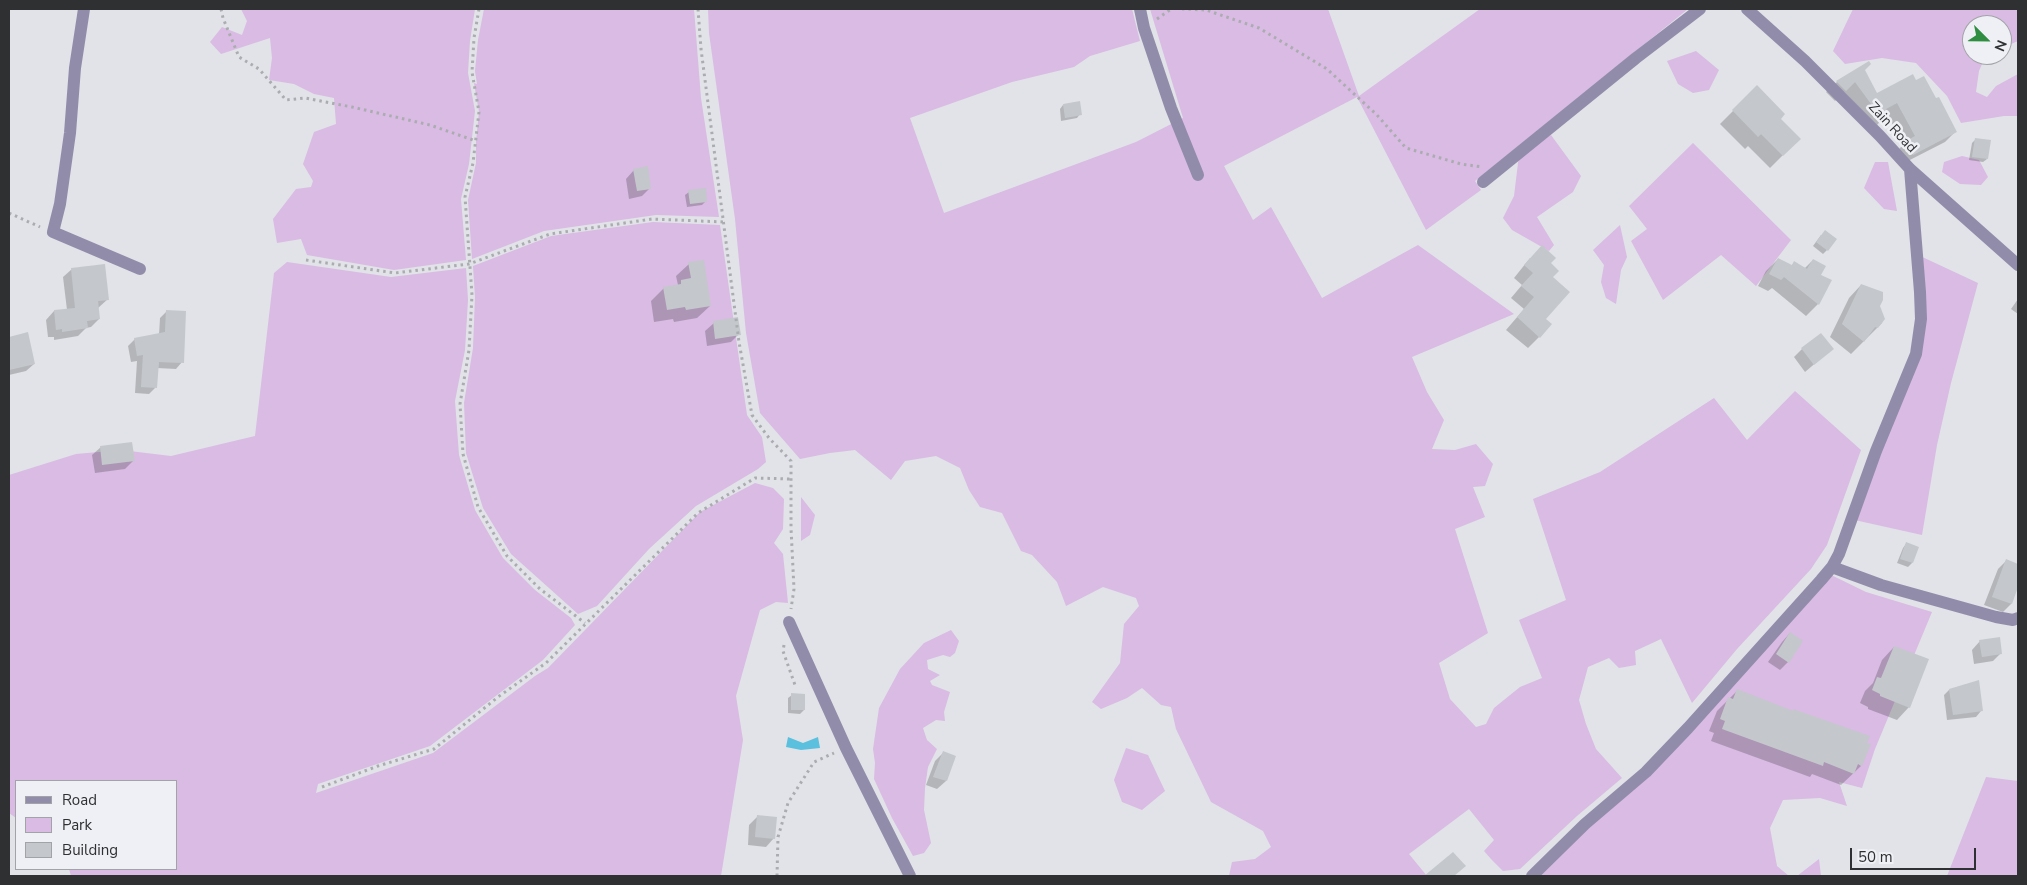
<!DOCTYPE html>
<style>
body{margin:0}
#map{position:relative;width:2027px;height:885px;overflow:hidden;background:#e1e3e8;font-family:"Nunito Sans",sans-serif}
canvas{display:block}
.frame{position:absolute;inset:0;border:10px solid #2f3032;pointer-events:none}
.legend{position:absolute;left:15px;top:780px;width:162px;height:90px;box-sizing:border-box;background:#eff0f5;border:1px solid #a2a3a7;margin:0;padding:6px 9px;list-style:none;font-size:15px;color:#2f3032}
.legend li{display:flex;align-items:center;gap:10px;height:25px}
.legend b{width:25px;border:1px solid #a2a3a7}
.north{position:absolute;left:1962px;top:15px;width:50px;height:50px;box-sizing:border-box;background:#eff0f5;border:1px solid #a2a3a7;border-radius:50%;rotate:113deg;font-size:14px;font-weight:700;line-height:20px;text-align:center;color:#2f3032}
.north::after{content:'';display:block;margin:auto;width:18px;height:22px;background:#2e8d40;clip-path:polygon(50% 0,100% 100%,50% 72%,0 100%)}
.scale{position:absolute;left:1850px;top:848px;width:126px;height:22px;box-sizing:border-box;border:2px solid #2f3032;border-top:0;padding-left:6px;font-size:15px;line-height:18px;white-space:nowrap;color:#2f3032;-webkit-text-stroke:4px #eff0f5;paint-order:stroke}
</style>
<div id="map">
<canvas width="2027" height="885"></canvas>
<div class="frame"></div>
<ul class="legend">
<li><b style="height:6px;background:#928cab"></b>Road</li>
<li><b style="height:14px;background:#d9bbe3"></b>Park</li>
<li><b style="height:14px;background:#c4c8cc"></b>Building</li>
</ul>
<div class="north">N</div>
<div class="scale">50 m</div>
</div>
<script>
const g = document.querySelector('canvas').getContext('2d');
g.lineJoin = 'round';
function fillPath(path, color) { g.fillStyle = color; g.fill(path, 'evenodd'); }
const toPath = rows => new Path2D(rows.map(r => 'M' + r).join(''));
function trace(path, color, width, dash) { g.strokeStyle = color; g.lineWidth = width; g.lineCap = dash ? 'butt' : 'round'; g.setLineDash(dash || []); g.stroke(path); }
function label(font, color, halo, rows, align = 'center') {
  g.font = font + ' "Nunito Sans",sans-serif'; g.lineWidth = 5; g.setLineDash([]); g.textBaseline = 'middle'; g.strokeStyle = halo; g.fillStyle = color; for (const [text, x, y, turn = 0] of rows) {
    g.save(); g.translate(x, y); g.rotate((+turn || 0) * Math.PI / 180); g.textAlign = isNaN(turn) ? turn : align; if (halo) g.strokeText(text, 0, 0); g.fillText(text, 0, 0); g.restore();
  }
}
fillPath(toPath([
 [241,9,475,9,470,41,468,73,475,111,469,164,461,199,466,260,394,270,307,255,301,239,277,243,273,219,296,189,311,187,313,181,303,164,314,132,336,124,334,98,314,94,294,84,269,80,272,58,270,38,221,54,210,42,222,27,242,35,247,21],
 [484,9,694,9,701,98,719,217,656,215,544,231,472,259,468,200,476,163,476,141,479,112,474,83,477,84,475,71,478,40],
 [708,9,1132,9,1140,41,1090,56,1074,67,1012,82,910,118,944,213,1136,142,1183,118,1150,9,1328,9,1359,96,1480,9,1688,9,1475,181,1481,190,1426,230,1357,97,1224,166,1253,220,1271,207,1322,298,1418,245,1514,314,1412,357,1427,392,1444,420,1432,449,1455,450,1476,444,1493,464,1485,486,1473,487,1485,517,1455,529,1488,633,1439,663,1450,699,1476,727,1486,724,1494,708,1520,687,1542,678,1519,620,1566,600,1533,499,1600,472,1714,398,1747,440,1795,391,1861,450,1827,545,1811,569,1737,649,1692,703,1661,639,1635,651,1636,665,1619,668,1609,658,1588,667,1579,700,1586,724,1596,749,1622,778,1577,816,1520,869,1503,871,1491,859,1484,851,1494,840,1469,809,1409,854,1427,876,1229,876,1232,862,1255,859,1271,847,1263,831,1211,802,1176,729,1171,707,1161,705,1142,688,1127,698,1101,709,1092,702,1120,663,1124,624,1139,606,1136,598,1103,587,1066,606,1057,582,1032,555,1021,551,1002,513,980,507,969,490,960,468,936,456,905,461,891,480,855,450,830,453,800,459,760,413,746,333,735,219,709,33],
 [1853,9,2018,9,2018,41,2002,48,2002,25,1972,25,1972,55,1989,55,1985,57,1979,71,1976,92,1987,97,1996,86,2018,74,2018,116,2004,116,1961,123,1947,96,1916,63,1882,58,1845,64,1833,51],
 [1696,51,1719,70,1709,90,1693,93,1678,84,1667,61],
 [1551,135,1581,176,1573,192,1537,217,1554,245,1549,251,1512,230,1503,218,1514,196,1519,155],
 [1693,143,1791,240,1756,286,1721,255,1663,300,1631,241,1647,229,1629,206],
 [1962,156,1979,160,1988,177,1981,185,1960,184,1942,172,1944,162],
 [1875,162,1888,162,1897,211,1884,209,1864,188],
 [653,222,720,225,747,415,762,437,766,462,758,469,696,506,649,549,597,606,578,614,511,554,483,508,466,453,464,403,473,348,475,297,473,266,551,236],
 [1620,225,1627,257,1621,270,1616,304,1606,298,1601,282,1604,265,1593,250],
 [1918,255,1978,283,1951,383,1937,445,1922,535,1850,519,1918,353],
 [287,262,391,277,466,268,468,300,465,350,455,401,459,455,475,510,503,558,535,590,571,618,575,625,543,660,430,746,318,784,316,793,433,753,535,676,548,668,700,512,755,483,773,488,784,499,783,529,774,543,783,554,788,603,776,602,760,610,736,696,743,740,721,876,71,876,69,869,176,869,176,781,16,781,16,818,9,813,9,475,76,454,121,450,171,456,255,436,274,273],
 [801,497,815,515,810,535,801,541],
 [1825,572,1866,592,1932,612,1875,749,1862,788,1839,782,1847,806,1820,798,1783,800,1770,828,1777,866,1789,876,1542,876,1541,873,1620,796],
 [951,630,959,641,955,653,950,657,943,655,927,660,928,669,940,675,930,681,932,685,950,692,944,712,945,721,936,720,923,728,927,740,937,749,928,767,925,788,924,810,931,843,924,853,913,856,892,818,874,779,875,763,873,749,879,708,900,669,924,643],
 [1126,748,1148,755,1165,791,1142,810,1122,802,1114,780],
 [1986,777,2018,781,2018,876,1947,876],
 [1819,859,1821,876,1797,876]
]), '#d9bbe3');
fillPath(toPath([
 [788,737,803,743,818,737,820,748,801,750,786,747]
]), '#5bc0dd');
fillPath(toPath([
 [1864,70,1877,94,1915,82,1955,132,1945,142,1902,164,1896,152,1903,145,1887,114,1877,125,1844,92,1835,101,1826,92,1837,82],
 [1757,87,1779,119,1799,139,1770,168,1748,146,1745,149,1720,124],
 [1063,105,1080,114,1077,118,1061,121,1060,109],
 [1976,139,1987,159,1983,162,1969,160,1972,143],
 [634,170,650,188,642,196,629,199,626,179],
 [689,192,706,201,702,205,687,207,685,195],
 [1821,235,1827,250,1823,254,1813,246],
 [1530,258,1549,263,1551,277,1544,319,1539,337,1528,348,1506,330,1524,309,1511,298,1522,285,1514,278],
 [1778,259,1791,266,1794,263,1805,268,1813,260,1820,275,1830,281,1818,304,1806,316,1772,288,1768,291,1758,286,1766,271],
 [689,264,710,306,697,318,674,322,673,319,654,322,651,301,664,288,678,285,676,276],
 [72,269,108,299,98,308,99,319,91,327,86,328,78,336,54,340,54,337,48,337,46,320,54,311,67,310,63,277],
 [1861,285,1879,306,1883,319,1882,323,1851,354,1830,337,1849,298],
 [2018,299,2018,314,2011,309],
 [167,311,182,362,176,369,157,368,155,388,149,394,135,393,137,361,131,362,128,346,135,339,159,335,160,318],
 [714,323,739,334,731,342,707,346,705,331],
 [27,334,34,364,26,371,9,375,9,338],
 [1802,349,1832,349,1805,372,1794,357],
 [101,447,133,461,125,469,95,473,92,455],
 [1906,544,1917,547,1912,563,1908,567,1897,563,1903,548],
 [2006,561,2018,566,2018,584,2011,604,2003,612,1984,605,1998,569],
 [1790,633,1788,662,1780,670,1768,662,1782,642],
 [1980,641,2001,653,1993,661,1974,664,1972,650],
 [1894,647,1909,707,1897,720,1868,709,1868,707,1860,703,1865,691,1873,683,1882,660],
 [1978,681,1981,711,1976,717,1947,720,1944,695,1949,690],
 [1737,691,1792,712,1794,710,1861,766,1841,785,1812,774,1810,777,1711,741,1714,733,1709,731,1717,711],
 [792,695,804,710,800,714,788,713,788,698],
 [943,753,954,757,946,781,937,789,926,785,935,761],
 [758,816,774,838,766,847,748,845,749,825]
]), '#0003');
fillPath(toPath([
 [1869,61,1871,64,1865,70,1877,93,1913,74,1916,80,1924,76,1936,98,1939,97,1957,132,1913,155,1906,141,1915,136,1897,103,1886,109,1889,115,1882,119,1855,82,1846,91,1836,81],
 [1757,85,1785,114,1781,119,1801,139,1783,156,1761,134,1758,137,1732,110],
 [1080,101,1082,115,1065,118,1063,104],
 [1975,138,1991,140,1988,159,1972,157],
 [648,166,651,189,637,191,633,169],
 [706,188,707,202,690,204,688,190],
 [1825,230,1837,239,1828,251,1816,242],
 [1542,245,1556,258,1551,263,1559,271,1553,277,1570,292,1546,319,1552,324,1540,338,1517,317,1534,297,1521,286,1533,273,1524,265],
 [1778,258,1792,265,1794,261,1807,269,1813,259,1826,266,1821,275,1832,280,1819,305,1784,277,1781,280,1769,274],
 [704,260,711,306,686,310,685,307,667,310,663,287,681,284,681,280,691,278,688,262],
 [105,264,109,300,98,301,100,319,87,321,88,328,62,332,62,329,56,330,54,310,75,308,71,268],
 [1861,284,1883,292,1883,300,1880,306,1885,319,1878,328,1875,327,1864,342,1842,324],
 [166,310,186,311,184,363,159,362,157,388,141,387,143,355,137,356,134,338,165,332],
 [738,317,741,335,715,339,713,321],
 [28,332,35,364,9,370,9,337],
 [1821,333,1834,349,1814,365,1801,348],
 [132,442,135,461,102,465,100,446],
 [1906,542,1919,547,1913,563,1900,559],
 [2006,559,2018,564,2018,587,2012,604,1992,597],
 [1790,632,1803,641,1789,663,1776,654],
 [2000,637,2002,654,1982,657,1979,640],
 [1894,646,1929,659,1910,708,1880,696,1880,694,1872,690,1877,677,1881,678],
 [1979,680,1983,711,1953,715,1949,689],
 [1737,689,1793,711,1793,709,1870,736,1867,743,1871,744,1862,766,1858,764,1854,774,1824,762,1823,766,1722,729,1725,721,1720,719,1728,697,1733,699],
 [791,693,805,694,805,710,791,710],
 [943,751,956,756,947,781,933,777],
 [757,815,777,817,775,839,755,837],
 [1453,852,1466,866,1454,876,1424,876]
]), '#c4c8cc');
trace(toPath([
 [221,9,223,18,239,57,259,69,286,100,305,98,352,107,430,125,476,141],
 [479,9,474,38,472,72,479,112,473,163,465,197,472,295,469,350,460,404,463,454,478,507,507,556,540,589,585,623],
 [698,9,701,49,739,342,752,415,769,438,791,461,791,528,794,589,791,609],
 [1182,9,1206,10,1259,28,1327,69,1377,115,1406,148,1461,164,1482,167],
 [1157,19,1171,9],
 [9,213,40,227],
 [306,260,395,273,469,264,550,234,652,219,724,222],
 [784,645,783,651,795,685],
 [322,787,378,766,434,749,498,697,546,663,698,513,755,478,791,479],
 [777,876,778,837,788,803,814,762,834,753]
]), '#aaacb0', 3, [2.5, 4]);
trace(toPath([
 [84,9,75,68,70,133,60,204,53,232,140,269],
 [1140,9,1144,28,1171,108,1198,175],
 [1747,9,1805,61,1880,136,1910,169,2018,265],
 [1483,182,1636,58,1700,9],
 [1832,567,1881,585,1996,617,2013,620,2018,618],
 [789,622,846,748,910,876],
 [1532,876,1585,824,1646,772,1688,728,1821,580,1832,567,1839,554,1876,451,1916,354,1921,319,1920,292,1910,169]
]), '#928cab', 12);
label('14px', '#2f3032', '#eff0f5', [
 ["Zain Road",1892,128,47]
]);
</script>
